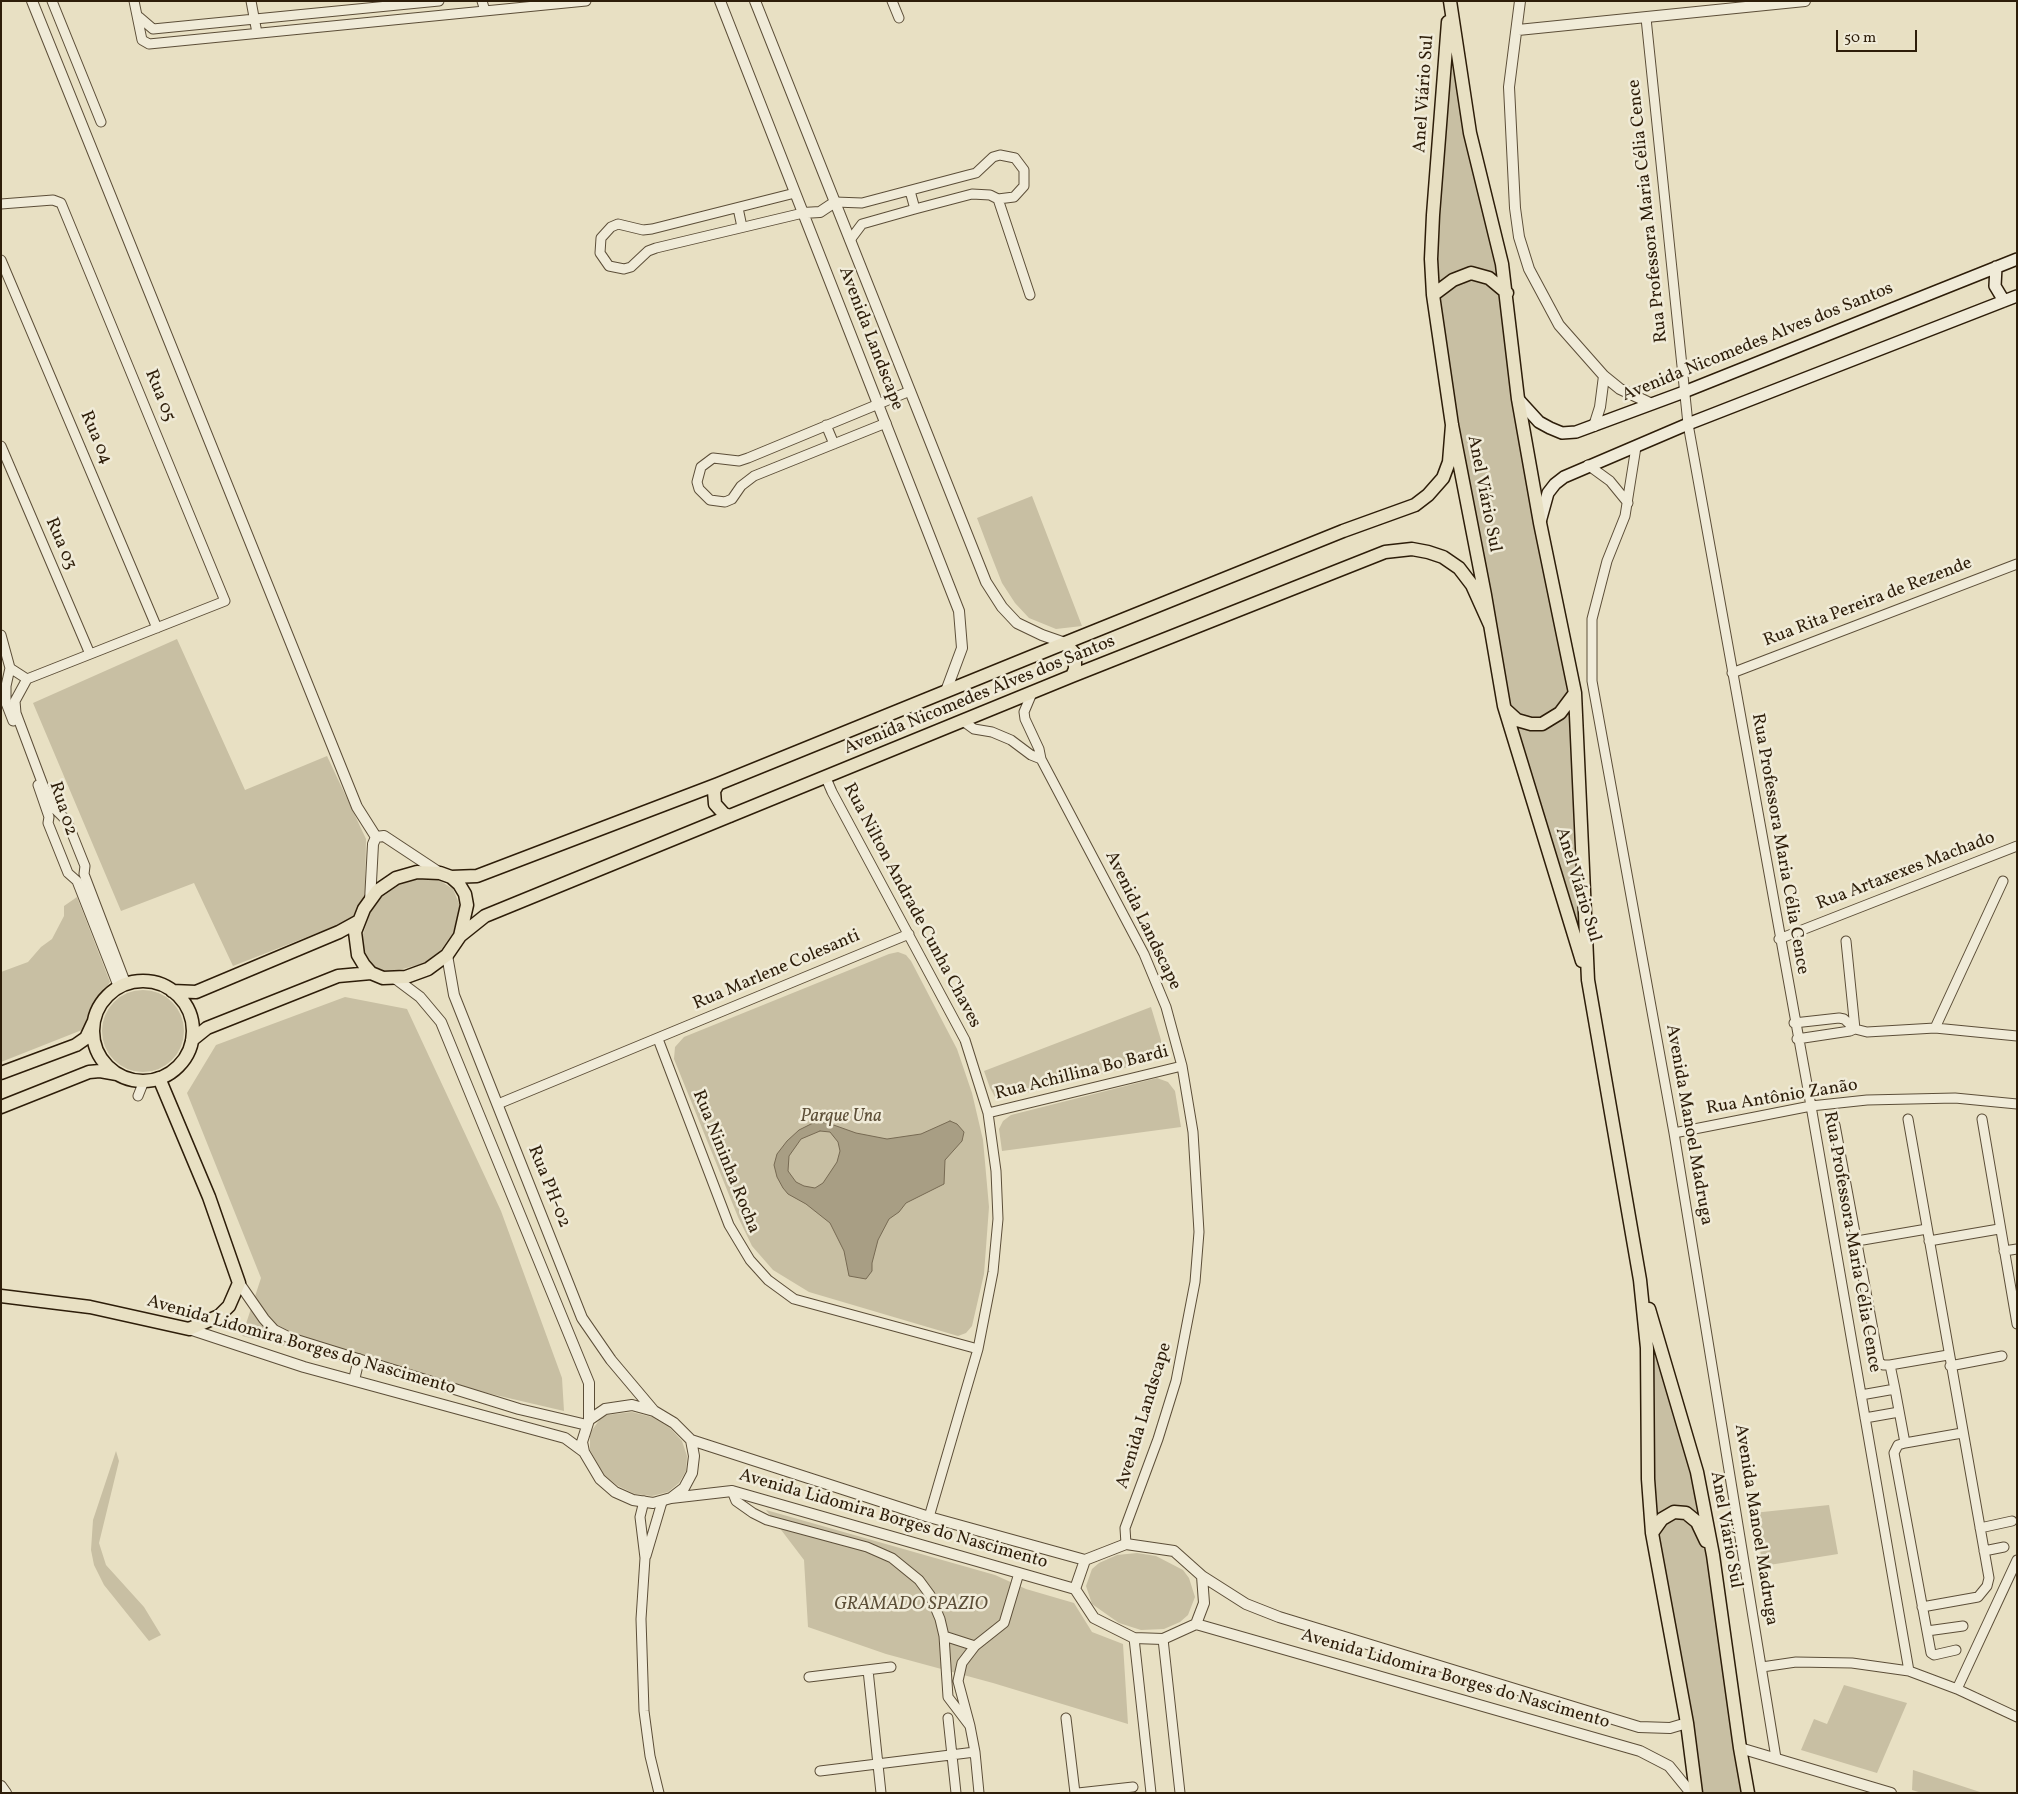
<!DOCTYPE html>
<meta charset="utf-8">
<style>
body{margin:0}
#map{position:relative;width:2018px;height:1794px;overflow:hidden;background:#e8e0c3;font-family:Vollkorn,serif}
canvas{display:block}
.frame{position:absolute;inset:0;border:2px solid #2d1d09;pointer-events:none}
.scale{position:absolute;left:1836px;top:30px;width:81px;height:22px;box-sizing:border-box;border:2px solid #2d1d09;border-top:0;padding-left:6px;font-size:15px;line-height:18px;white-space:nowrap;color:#2d1d09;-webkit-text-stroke:4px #f0ebd8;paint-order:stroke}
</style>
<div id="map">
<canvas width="2018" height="1794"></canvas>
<div class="frame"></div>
<div class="scale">50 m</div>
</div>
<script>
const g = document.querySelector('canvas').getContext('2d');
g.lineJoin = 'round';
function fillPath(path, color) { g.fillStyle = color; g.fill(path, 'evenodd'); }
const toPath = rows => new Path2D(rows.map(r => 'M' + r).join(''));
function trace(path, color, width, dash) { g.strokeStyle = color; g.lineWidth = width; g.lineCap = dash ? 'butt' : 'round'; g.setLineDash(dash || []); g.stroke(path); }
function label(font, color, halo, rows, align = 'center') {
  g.font = font + ' Vollkorn,serif'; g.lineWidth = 5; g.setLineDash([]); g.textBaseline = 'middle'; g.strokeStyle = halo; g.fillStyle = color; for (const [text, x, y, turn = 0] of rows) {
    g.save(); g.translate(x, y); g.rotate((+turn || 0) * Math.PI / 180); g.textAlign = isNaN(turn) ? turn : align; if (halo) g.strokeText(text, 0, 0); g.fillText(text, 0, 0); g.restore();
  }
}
fillPath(toPath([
 [1450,1,1502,264,1518,399,1575,693,1588,980,1504,706,1433,295],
 [1032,496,1082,626,1056,629,1029,618,1015,603,1002,583,991,555,977,518],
 [177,639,245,790,327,756,366,839,365,896,353,919,233,966,194,883,121,911,33,703],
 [418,879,439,880,453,889,460,906,453,933,441,950,425,963,395,971,384,971,375,967,364,952,362,943,363,934,370,913,382,897,399,885],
 [77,897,110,982,90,1011,87,1028,1,1062,1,972,28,962,41,947,52,939,64,916,64,906],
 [898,952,906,955,911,961,957,1049,972,1093,983,1140,989,1207,984,1274,972,1326,966,1333,958,1336,809,1292,773,1270,752,1246,738,1217,674,1059,675,1047,684,1037,889,954],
 '102 1031a41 41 0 1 1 82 0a41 41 0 1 1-82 0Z',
 [345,997,407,1009,501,1211,562,1378,564,1411,242,1336,261,1278,187,1093,216,1045],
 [1151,1007,1161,1040,1161,1051,1156,1060,1006,1098,995,1097,990,1088,984,1071],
 [1157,1078,1168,1082,1175,1091,1181,1127,1002,1151,999,1129,1003,1121,1011,1115],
 [1640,1280,1697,1472,1748,1793,1696,1793,1652,1533],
 [632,1412,652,1417,670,1428,682,1441,687,1456,686,1471,679,1483,668,1492,652,1496,635,1494,618,1486,604,1475,590,1450,590,1433,600,1419,607,1415],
 [116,1451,119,1461,99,1543,106,1565,144,1607,161,1635,149,1641,104,1585,94,1565,91,1550,93,1520],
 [1829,1505,1838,1554,1763,1566,1753,1513],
 [766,1510,995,1575,1026,1589,1074,1603,1092,1632,1123,1644,1128,1724,993,1683,886,1654,808,1627,804,1560],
 [1137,1553,1156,1556,1183,1570,1189,1578,1195,1597,1188,1615,1180,1622,1164,1629,1141,1630,1119,1623,1092,1604,1086,1586,1092,1569,1099,1563,1117,1555],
 [1844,1685,1907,1703,1877,1773,1801,1750,1814,1719,1827,1724],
 [1913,1770,1983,1793,1922,1793,1912,1790]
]), '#c8bfa3');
const water = toPath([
 [950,1121,957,1124,964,1132,962,1141,945,1160,944,1184,906,1203,899,1212,889,1219,878,1240,872,1263,872,1271,866,1279,849,1276,844,1251,830,1223,806,1204,788,1194,783,1188,777,1177,774,1165,777,1154,787,1141,799,1130,815,1122,828,1123,856,1133,887,1139,921,1134,950,1121],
 [820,1131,830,1132,838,1142,840,1151,837,1162,823,1183,815,1188,804,1186,796,1182,788,1171,789,1156,801,1139,820,1131]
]);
fillPath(water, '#a89e84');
trace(water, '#776a53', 1);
const minor = toPath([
 [52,1,101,122],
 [134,1,142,40,149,44,586,1],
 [251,1,257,33],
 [482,1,485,11],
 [892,1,899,18],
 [139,17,153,29,439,1],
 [1646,18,1688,424,1811,1106,1909,1671],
 [910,191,915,209],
 [795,193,652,229,643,230,618,224,611,227,601,238,600,253,609,266,624,269,631,267,648,251,656,248,803,213],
 [998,199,1030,295],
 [835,202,862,203,968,175,976,173,993,157,1000,155,1015,158,1024,170,1024,186,1014,197,998,199,990,195,972,194,915,209,862,224,850,240],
 [1,204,53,200,61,203,225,601,27,679,15,701,16,713,43,785,54,808,67,821,85,866,84,874,126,984],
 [738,208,742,227],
 [1,260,157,628],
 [886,423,754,476,741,486,732,499,725,502,710,500,699,489,697,482,701,467,713,458,739,461,748,458,910,391],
 [826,425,834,444],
 [1,446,90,654],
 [1636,447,1625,516,1607,561,1592,619,1592,681,1674,1133,1776,1758],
 [1588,465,1610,481,1628,503],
 [1,635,10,668,6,686,6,703,13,721],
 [10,668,27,679],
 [1732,673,2017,564],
 [1032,693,1024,712,1025,719,1039,749,1041,759,1144,954,1166,1007,1182,1066,1193,1132,1199,1232,1195,1282,1176,1381,1158,1439,1125,1528,1126,1544],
 [963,721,974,729,992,732,1011,740,1031,755,1041,759],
 [826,778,832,792,965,1040,988,1113,996,1171,998,1219,993,1272,978,1349,929,1517],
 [38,785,49,817,48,823,68,873,77,881,119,988],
 [1779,939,2017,846],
 [1846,941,1855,1029],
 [1794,1023,1839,1018,1844,1019,1855,1029,1867,1032,1935,1028,2017,1036],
 [1935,1028,2003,881],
 [658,1039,729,1225,750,1260,768,1280,794,1299,978,1349],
 [1797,1039,1850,1031,1855,1029],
 [138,1096,144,1081],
 [498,1104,909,934],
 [988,1113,1182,1066],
 [1908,1119,1989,1578,1987,1586,1978,1597,1922,1607],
 [1982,1119,2017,1324],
 [1835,1125,1879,1362,1883,1365,1890,1365,1895,1389,1905,1443,1898,1445,1894,1453,1931,1653,1934,1655,1956,1650],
 [1674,1133,1811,1106,1867,1100,1955,1098,2017,1104],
 [1857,1241,1927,1229],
 [1929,1241,1999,1229],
 [2004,1251,2017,1249],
 [1890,1365,1948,1355],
 [1950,1366,2002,1356],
 [1861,1395,1895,1389],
 [1865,1418,1899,1412],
 [1905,1443,1962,1433],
 [732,1491,736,1501,753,1513,767,1520,867,1547,892,1558,919,1580,930,1595,940,1619,944,1636,948,1697,970,1726,958,1681,962,1663,975,1646,1004,1623,1019,1573],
 [644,1501,640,1517,645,1558,641,1619,644,1711,650,1756,659,1793],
 [1980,1528,2012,1521],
 [1984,1551,2004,1547],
 [646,1556,662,1502],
 [1927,1631,1963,1626],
 [944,1636,975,1646],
 [1134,1638,1151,1793],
 [1163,1639,1180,1793],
 [1762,1667,1796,1662,1852,1663,1909,1671,1957,1689,2017,1717],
 [868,1670,881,1793],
 [809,1677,891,1667],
 [1957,1689,2017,1560],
 [948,1718,956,1793],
 [1066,1718,1075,1793],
 [970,1726,975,1752,979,1793],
 [820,1771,975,1752],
 [1078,1793,1133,1787]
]);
const tertiary = toPath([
 [32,1,357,807,376,837],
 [720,1,959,611,962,648,946,691],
 [755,1,986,582,1002,607,1017,623,1042,635,1065,643],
 [1520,1,1509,87,1515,208,1519,237,1529,269,1559,325,1604,376,1620,389,1652,404],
 [1518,30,1805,1],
 [803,213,820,212,835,202],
 [1594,426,1600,407,1604,376],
 [376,837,384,836,440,873],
 [370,901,373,844,376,837],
 [447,955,454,995,582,1318,611,1360,654,1411],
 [396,979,420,997,441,1022,589,1383,589,1420],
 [239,1283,264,1319,274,1330,290,1338,519,1409,587,1425],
 [189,1329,304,1367,565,1438,584,1452],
 [354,1380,359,1359],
 [632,1405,654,1411,674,1423,691,1440,694,1456,692,1473,684,1488,671,1498,653,1503,633,1500,615,1492,600,1479,584,1452,582,1442,589,1420,605,1409,632,1405],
 [691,1440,929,1517,1085,1560],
 [671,1498,732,1491,1075,1589],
 [1126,1544,1174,1551,1202,1576,1204,1603,1196,1624,1163,1639,1134,1638,1094,1618,1075,1589,1085,1560,1126,1544],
 [1202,1576,1246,1604,1279,1617,1639,1727,1670,1728,1687,1723],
 [1196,1624,1640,1751,1669,1766,1691,1793],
 [1740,1748,1891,1793],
 [1,1786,6,1793]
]);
const secondary = toPath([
 [1996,267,1995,286,2004,301],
 [1518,399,1539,422,1550,428,1562,433,1576,432,1684,392,2017,259],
 [1540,522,1548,493,1555,484,1564,477,1688,424,2017,296]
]);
const primary = toPath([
 [1450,1,1470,133,1502,264,1518,399,1540,523,1575,693,1588,980,1640,1280,1647,1348,1648,1479,1652,1533,1687,1723,1696,1793],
 [1448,22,1433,215,1431,259,1433,295,1452,425,1485,595,1504,706,1582,961],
 [1433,295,1453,280,1471,273,1489,278,1507,293],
 [1065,643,1075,654,1075,669,1072,676],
 [1506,710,1517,720,1531,724,1542,724,1560,713,1575,693],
 [718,784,714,791,715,804,724,814,730,816],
 [417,872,440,873,451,877,459,884,465,894,467,905,460,936,447,955,428,969,406,977,383,978,371,973,364,965,358,955,355,932,364,909,377,891,396,878,417,872],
 [451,877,477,876,718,784,1065,643,1343,531,1415,505,1428,495,1443,478,1449,462,1452,425],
 [460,936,485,916,1072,676,1385,552,1412,549,1428,552,1443,557,1459,568,1472,585,1490,625],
 '93 1031a50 50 0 1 1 100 0a50 50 0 1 1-100 0Z',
 [172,991,196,992,339,932,359,921],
 [192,1040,207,1028,338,976,371,973],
 [1,1073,76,1045,86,1038,93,1023],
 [1,1107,89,1072,100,1071,117,1074],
 [1,1296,90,1307,189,1329,219,1316,229,1306,239,1283,209,1197,159,1078],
 [1649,1309,1697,1472,1713,1555,1740,1748,1748,1793],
 [1652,1533,1662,1519,1674,1512,1686,1513,1697,1522,1706,1541]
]);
trace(minor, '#5c4e38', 11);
trace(tertiary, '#5c4e38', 12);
trace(secondary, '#2d1d09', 14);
trace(primary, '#2d1d09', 15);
trace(minor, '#f0ebd8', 9);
trace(tertiary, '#f0ebd8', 10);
trace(secondary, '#f0ebd8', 11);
trace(primary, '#e8e0c3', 12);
label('18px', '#2d1d09', '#f0ebd8', [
 ["Anel Viário Sul",1425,94,-86],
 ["Rua Professora Maria Célia Cence",1649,211,-96],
 ["Avenida Landscape",870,339,69],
 ["Avenida Nicomedes Alves dos Santos",1758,343,-22],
 ["Rua 05",159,396,68],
 ["Rua 04",95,438,67],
 ["Anel Viário Sul",1483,494,79],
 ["Rua 03",60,544,67],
 ["Rua Rita Pereira de Rezende",1868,603,-21],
 ["Avenida Nicomedes Alves dos Santos",980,696,-22],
 ["Rua 02",62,809,72],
 ["Rua Professora Maria Célia Cence",1779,844,80],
 ["Rua Artaxexes Machado",1906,872,-21],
 ["Anel Viário Sul",1577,885,73],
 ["Rua Nilton Andrade Cunha Chaves",911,906,62],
 ["Avenida Landscape",1142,921,64],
 ["Rua Marlene Colesanti",777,971,-23],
 ["Rua Achillina Bo Bardi",1082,1074,-14],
 ["Rua Antônio Zanão",1782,1098,-9],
 ["Avenida Manoel Madruga",1688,1125,80],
 ["Rua Nininha Rocha",725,1162,68],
 ["Rua PH-02",548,1187,68],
 ["Rua Professora Maria Célia Cence",1851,1242,80],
 ["Avenida Lidomira Borges do Nascimento",301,1346,16],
 ["Avenida Landscape",1145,1416,-73],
 ["Avenida Lidomira Borges do Nascimento",893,1520,16],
 ["Avenida Manoel Madruga",1755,1525,81],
 ["Anel Viário Sul",1725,1530,80],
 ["Avenida Lidomira Borges do Nascimento",1455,1680,16]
]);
label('italic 18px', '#5c4e37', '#f0ebd8', [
 ["Parque Una",841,1118],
 ["GRAMADO SPAZIO",911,1606]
]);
</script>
